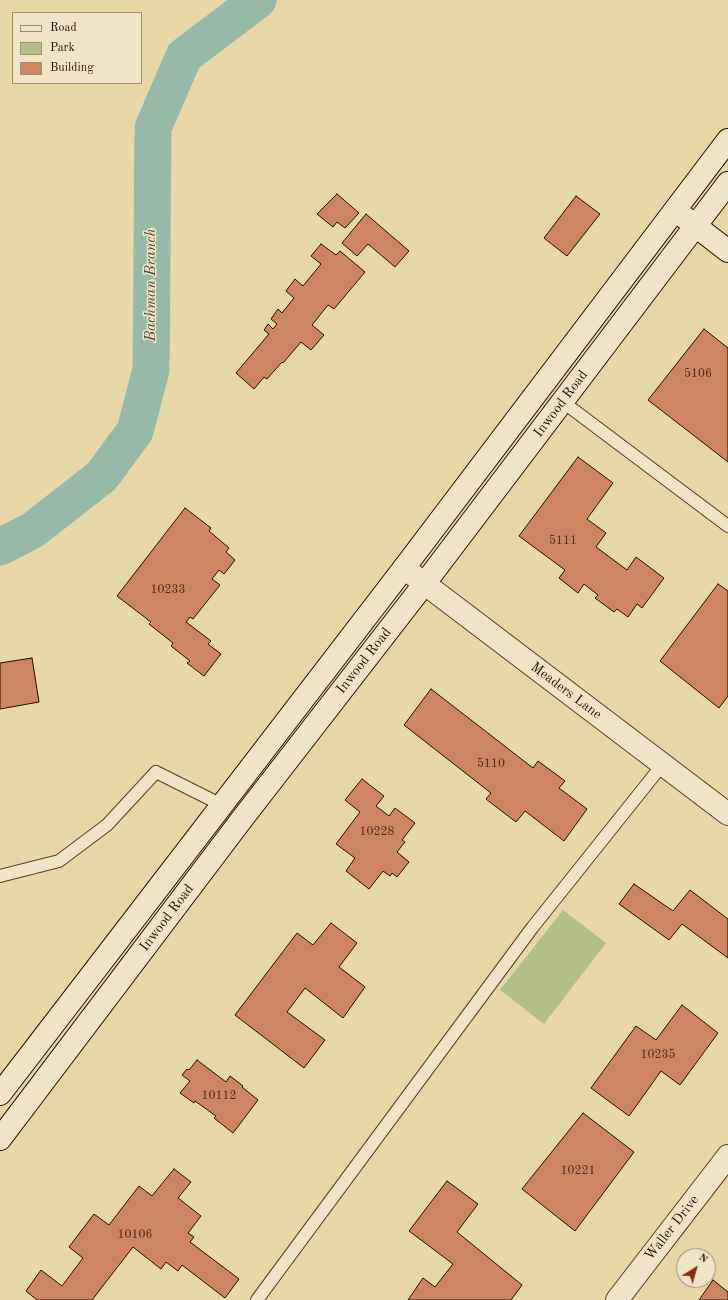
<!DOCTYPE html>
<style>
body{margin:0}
#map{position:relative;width:728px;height:1300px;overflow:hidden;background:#e7d6a6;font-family:"Old Standard TT",serif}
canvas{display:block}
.legend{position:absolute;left:12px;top:12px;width:130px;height:72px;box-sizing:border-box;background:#efe4c5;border:1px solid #a08e77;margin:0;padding:5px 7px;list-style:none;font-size:12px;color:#290c02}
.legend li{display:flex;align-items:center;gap:8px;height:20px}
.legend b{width:20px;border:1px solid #a08e77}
.north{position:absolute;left:676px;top:1248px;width:40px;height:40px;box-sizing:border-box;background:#efe4c5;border:1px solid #a08e77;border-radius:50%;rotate:37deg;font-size:11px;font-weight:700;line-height:16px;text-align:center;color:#290c02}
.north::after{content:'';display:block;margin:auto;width:14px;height:18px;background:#8f2418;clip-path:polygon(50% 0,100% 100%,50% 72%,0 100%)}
</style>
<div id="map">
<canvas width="728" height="1300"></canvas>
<ul class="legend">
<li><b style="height:5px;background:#efe4c5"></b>Road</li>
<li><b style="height:11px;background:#b4be88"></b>Park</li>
<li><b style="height:11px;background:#cd8661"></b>Building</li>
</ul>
<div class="north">N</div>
</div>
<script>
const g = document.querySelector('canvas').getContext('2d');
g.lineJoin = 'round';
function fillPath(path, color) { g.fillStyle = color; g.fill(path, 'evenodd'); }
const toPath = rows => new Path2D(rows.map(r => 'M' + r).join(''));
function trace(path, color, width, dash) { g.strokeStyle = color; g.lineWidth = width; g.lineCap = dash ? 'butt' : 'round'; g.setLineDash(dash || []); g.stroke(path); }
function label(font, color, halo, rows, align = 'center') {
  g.font = font + ' "Old Standard TT",serif'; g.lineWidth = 3; g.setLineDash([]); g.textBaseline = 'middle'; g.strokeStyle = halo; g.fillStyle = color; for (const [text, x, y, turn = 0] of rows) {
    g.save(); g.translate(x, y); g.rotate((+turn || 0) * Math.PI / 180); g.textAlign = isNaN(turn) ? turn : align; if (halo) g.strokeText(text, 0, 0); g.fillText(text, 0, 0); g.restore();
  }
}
fillPath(toPath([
 [563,910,606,943,544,1024,500,990]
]), '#b4be88');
trace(toPath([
 [0,547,33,530,102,476,135,431,151,370,153,128,184,56,258,0]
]), '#97b9a8', 37);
const building = toPath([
 [337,194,359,213,345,228,337,222,333,227,317,214,337,194],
 [576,196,600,214,567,256,544,238,576,196],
 [366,214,409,251,395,267,368,244,357,256,342,243,366,214],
 [321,244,336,255,340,251,365,272,334,309,328,305,312,325,324,335,311,350,301,342,283,363,282,362,267,379,264,377,254,389,236,373,269,334,264,330,268,324,273,329,277,324,271,319,278,309,282,313,294,298,286,291,295,279,303,286,321,264,311,256,321,244],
 [704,329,728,348,728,462,648,400,704,329],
 [578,457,613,483,587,519,606,533,596,547,627,570,636,557,664,578,642,608,637,604,628,617,617,609,614,612,595,598,598,595,584,584,578,593,559,578,565,570,519,536,578,457],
 [185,508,211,528,209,531,229,548,226,552,235,560,224,574,219,570,212,579,220,585,193,619,190,617,186,622,211,641,208,644,221,654,204,676,187,663,190,661,171,646,173,643,149,624,151,622,117,596,185,508],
 [718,584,728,591,728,696,719,708,660,661,718,584],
 [32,658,39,702,0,709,0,663,32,658],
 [431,689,533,768,538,761,565,781,559,788,587,809,564,841,525,811,516,822,486,799,491,793,404,725,431,689],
 [362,779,384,796,376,806,389,816,395,808,415,823,402,840,405,842,397,852,409,862,397,877,392,873,390,876,383,871,369,889,346,871,355,858,336,844,360,812,345,800,362,779],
 [634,884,673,911,690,890,728,919,728,958,682,924,669,940,619,904,634,884],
 [331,923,357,943,339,967,365,987,343,1018,305,988,287,1012,325,1040,304,1068,235,1015,297,933,313,945,331,923],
 [682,1005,718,1033,680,1085,661,1071,629,1116,591,1088,636,1026,656,1040,682,1005],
 [197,1060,226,1082,230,1076,243,1086,242,1087,258,1100,233,1133,214,1118,216,1116,195,1101,194,1103,180,1093,190,1081,182,1075,187,1069,189,1070,197,1060],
 [583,1113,634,1152,575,1231,522,1189,583,1113],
 [174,1169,191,1182,178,1198,201,1216,188,1233,194,1237,190,1242,239,1279,225,1298,182,1265,178,1271,166,1262,161,1269,133,1247,92,1300,37,1300,26,1291,41,1270,62,1286,83,1258,69,1247,94,1214,109,1225,139,1186,152,1196,174,1169],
 [447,1181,478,1204,457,1232,522,1285,511,1300,408,1300,423,1278,435,1287,453,1264,409,1231,447,1181],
 [713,1280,728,1292,728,1300,699,1300,713,1280]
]);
fillPath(building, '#cd8661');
trace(building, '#290c02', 1);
const lane = toPath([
 [563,402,728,526],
 [0,876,59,861,107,825,156,772,222,805],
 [257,1300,532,928,663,764]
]);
const street = toPath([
 [404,568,728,814],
 [617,1300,728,1156]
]);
const secondary = toPath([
 [684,217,728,251],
 [0,1094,404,568,728,140],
 [0,1139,242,819,425,583,728,183]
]);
trace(lane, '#583e2b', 14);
trace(street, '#583e2b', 24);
trace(secondary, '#290c02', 24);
trace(lane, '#efe4c5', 12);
trace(street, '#efe4c5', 22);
trace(secondary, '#efe4c5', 22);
label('12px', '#522a1a', null, [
 ["5106",698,374],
 ["5111",563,541],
 ["10233",168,590],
 ["5110",491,764],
 ["10228",377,832],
 ["10235",658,1055],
 ["10112",219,1096],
 ["10221",578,1171],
 ["10106",135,1235]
]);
label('14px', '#290c02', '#efe4c5', [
 ["Inwood Road",561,404,-53],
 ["Inwood Road",364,661,-52],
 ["Meaders Lane",566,691,37],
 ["Inwood Road",167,918,-53],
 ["Waller Drive",672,1228,-52]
]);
label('italic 15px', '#50493c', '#efe4c5', [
 ["Bachman Branch",151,285,-90]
]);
</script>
